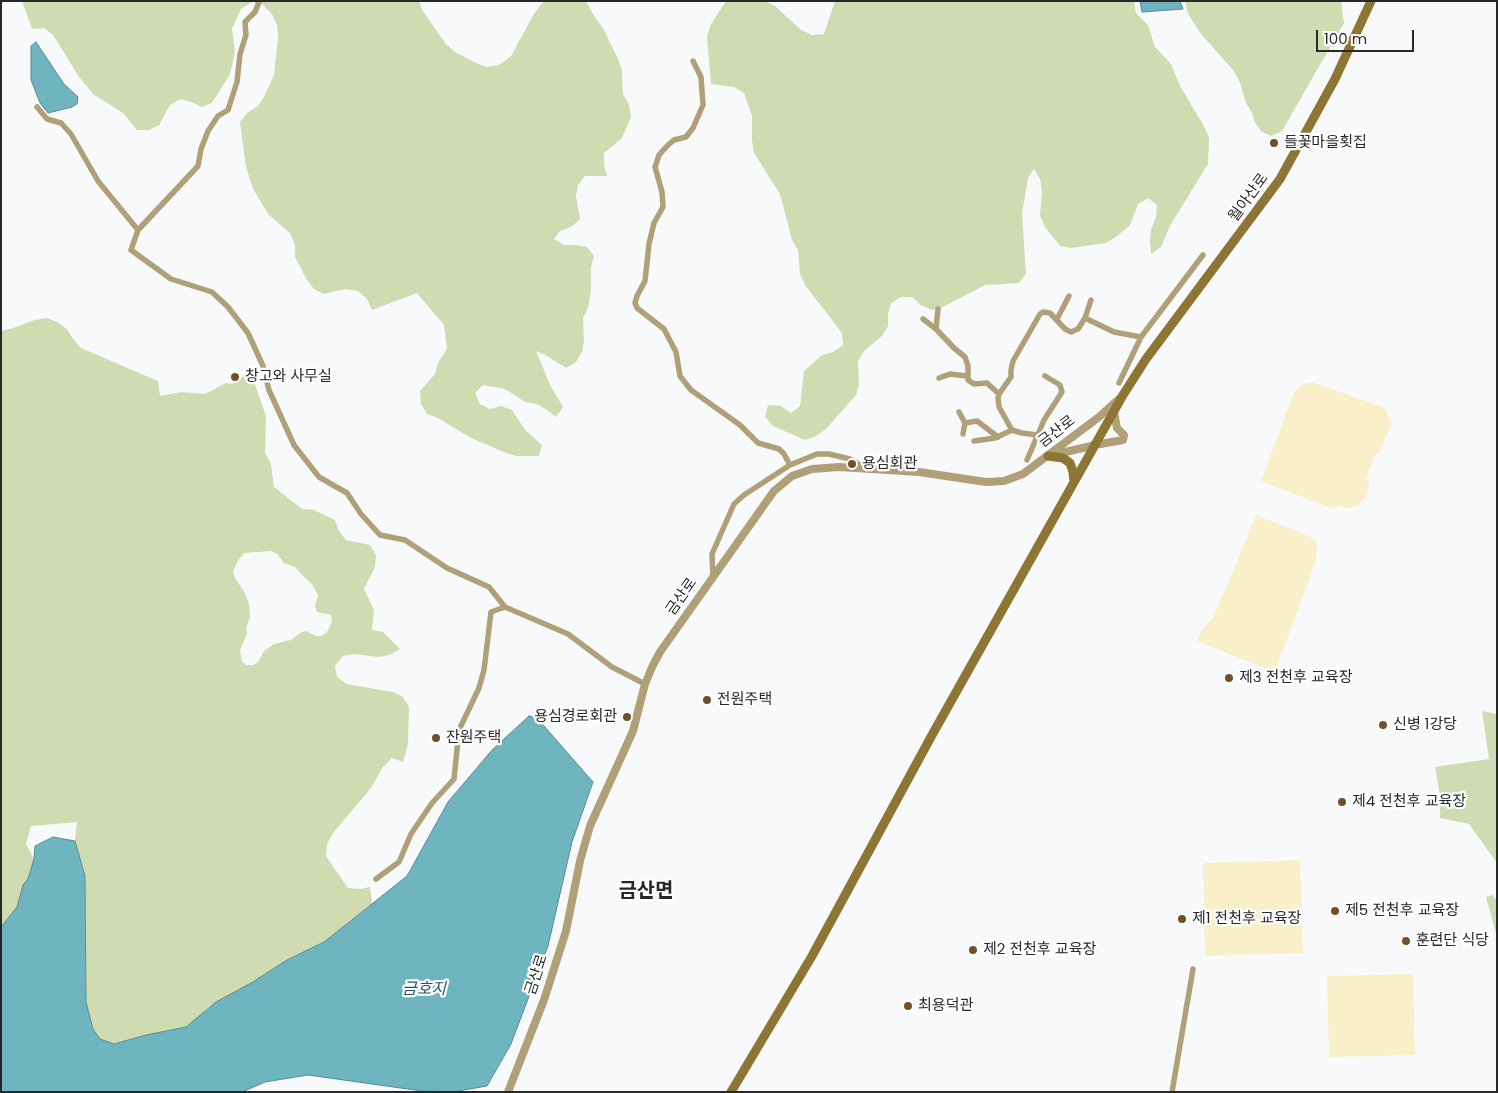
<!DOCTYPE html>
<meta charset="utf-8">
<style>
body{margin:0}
#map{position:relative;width:1498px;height:1093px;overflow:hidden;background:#f7f9fa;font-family:Poppins,sans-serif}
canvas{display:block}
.frame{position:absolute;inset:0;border:2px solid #282829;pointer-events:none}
.scale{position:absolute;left:1316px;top:30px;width:98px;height:22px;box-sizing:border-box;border:2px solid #282829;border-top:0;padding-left:6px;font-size:15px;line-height:18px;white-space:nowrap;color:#282829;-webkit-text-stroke:4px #fff;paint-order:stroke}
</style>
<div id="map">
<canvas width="1498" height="1093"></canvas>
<div class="frame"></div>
<div class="scale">100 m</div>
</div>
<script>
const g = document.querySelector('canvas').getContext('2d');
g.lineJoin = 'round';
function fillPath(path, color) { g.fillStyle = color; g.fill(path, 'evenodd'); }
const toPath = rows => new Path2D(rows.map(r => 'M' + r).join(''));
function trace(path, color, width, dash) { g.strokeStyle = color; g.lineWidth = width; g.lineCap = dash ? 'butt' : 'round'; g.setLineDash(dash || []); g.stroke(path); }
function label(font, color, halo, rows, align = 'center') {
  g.font = font + ' Poppins,"Noto Sans KR",sans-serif'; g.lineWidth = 4.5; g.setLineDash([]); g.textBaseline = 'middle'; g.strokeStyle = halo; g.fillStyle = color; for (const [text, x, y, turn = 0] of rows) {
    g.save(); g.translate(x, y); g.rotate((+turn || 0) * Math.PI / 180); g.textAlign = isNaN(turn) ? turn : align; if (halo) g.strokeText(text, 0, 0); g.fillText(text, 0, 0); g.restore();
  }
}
fillPath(toPath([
 [22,1,419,1,422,10,446,44,455,52,476,63,487,67,499,65,511,56,534,14,541,4,546,1,586,1,596,19,603,28,618,59,622,70,623,94,629,105,631,117,622,138,604,153,604,165,607,176,585,176,578,185,576,196,580,219,571,227,560,231,554,239,564,245,576,245,587,247,594,256,591,267,591,290,588,308,583,318,584,341,582,352,576,362,566,368,547,356,536,351,551,387,563,407,556,417,547,410,537,404,525,402,505,389,483,385,475,393,480,404,490,409,501,406,512,410,525,430,542,445,539,456,516,456,504,452,471,438,438,418,427,414,421,404,420,391,435,374,438,363,447,349,444,325,417,293,372,310,367,299,358,291,346,289,324,294,314,289,307,280,295,257,295,245,290,233,269,215,253,189,246,167,240,122,247,113,258,106,264,97,274,75,278,38,277,25,272,14,263,5,252,2,241,9,232,29,235,52,230,74,212,103,202,107,191,102,180,99,170,105,159,125,149,130,137,130,123,113,93,94,79,77,53,35,44,28,32,29],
 [726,1,765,1,775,6,801,30,812,35,824,34,835,1,1134,1,1136,13,1148,25,1155,47,1171,64,1180,86,1205,128,1209,138,1208,164,1171,224,1161,247,1151,254,1150,241,1151,229,1156,217,1157,205,1148,198,1138,204,1130,225,1116,237,1106,243,1071,248,1060,246,1045,227,1040,216,1042,192,1040,179,1034,169,1028,178,1022,213,1026,274,1019,283,985,285,943,307,932,310,921,305,912,297,901,297,891,303,888,314,888,326,882,336,864,351,858,361,859,385,856,395,826,429,816,436,805,440,773,426,765,417,768,405,781,406,791,413,800,406,804,371,822,355,833,352,843,345,842,333,805,285,800,274,798,250,792,240,780,194,754,153,752,141,752,116,744,93,734,87,711,84,707,36,711,24],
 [1185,1,1341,1,1344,23,1282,131,1271,136,1261,131,1254,121,1252,113,1246,103,1239,80,1233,70,1201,34,1188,14],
 [47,318,57,322,67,329,73,339,81,348,158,381,160,396,181,392,205,394,226,383,233,384,242,377,253,379,266,416,265,453,271,464,274,487,302,509,314,510,335,520,339,531,346,540,370,545,376,555,375,567,364,589,374,610,372,630,383,632,400,649,390,655,378,657,354,654,343,656,335,666,337,677,347,684,393,692,403,697,409,707,408,744,403,762,392,758,383,767,371,788,333,833,327,844,326,856,348,888,360,889,370,887,372,903,324,942,287,960,251,983,216,1002,186,1027,146,1035,114,1044,100,1039,93,1029,86,1002,85,876,75,841,77,822,31,826,26,844,34,859,28,880,23,886,17,907,1,927,1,331,13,328,35,320],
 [271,551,277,554,284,563,295,567,303,576,312,584,318,595,315,606,317,612,331,615,332,622,327,632,322,636,316,636,306,631,300,633,291,640,274,644,264,651,258,662,253,665,247,665,242,662,240,650,247,634,246,628,250,617,249,604,245,593,235,578,233,572,237,562,244,553],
 [1482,711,1497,714,1497,863,1469,824,1440,818,1440,796,1435,767,1489,759],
 [1493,895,1497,901,1497,937,1486,897]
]), '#cfdcb2');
fillPath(toPath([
 [1312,382,1385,408,1392,424,1379,453,1374,457,1366,480,1370,483,1366,497,1358,505,1354,505,1350,509,1339,505,1334,509,1261,481,1294,392,1302,385],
 [1256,515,1309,536,1315,540,1317,549,1316,560,1275,672,1197,641,1201,631,1214,616],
 [1300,860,1303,953,1205,956,1203,863],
 [1413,974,1415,1055,1329,1057,1327,976]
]), '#f9efc9');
const water = toPath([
 [1140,1,1180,1,1183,9,1142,12,1140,1],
 [36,42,64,84,78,97,77,104,72,107,48,113,40,103,31,80,31,46,36,42],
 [529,716,537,718,593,782,572,842,548,946,511,1044,487,1086,452,1092,422,1091,308,1075,265,1082,242,1092,1,1092,1,927,17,907,23,885,28,879,34,859,35,846,53,837,75,841,85,876,86,1002,93,1029,100,1039,114,1044,146,1035,186,1027,216,1002,251,983,287,960,324,942,407,876,448,802,492,750,529,716]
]);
fillPath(water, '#6fb5c0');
trace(water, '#5a8b93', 1);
trace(toPath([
 [259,2,255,12,245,22,246,35,240,54,237,82,228,110,218,116,208,131,201,149,198,166,138,230,131,250,171,279,212,292,228,307,248,333,263,366,269,390,294,445,319,477,347,493,361,514,380,535,405,540,447,568,489,587,505,607],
 [693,61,701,77,703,105,693,128,686,137,674,140,668,145,659,155,655,167,662,192,663,207,654,223,649,244,645,281,637,296,635,303,637,308,664,329,676,352,680,376,691,390,740,425,758,443,779,449,784,454,790,465],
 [37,107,47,119,61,123,71,134,98,181,138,230],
 [938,309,936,329,954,348,965,357,968,366,968,380,974,384,987,383,999,394],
 [1085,318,1091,300],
 [923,319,936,329],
 [1057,319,1069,296],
 [939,378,950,374,967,376],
 [1119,383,1141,337,1203,255],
 [959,412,965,423],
 [963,434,965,423,977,421,998,437],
 [1037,435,1022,433,1012,430,999,407,998,398,999,394,1011,377,1011,370,1013,361,1040,314,1043,312,1050,313,1065,329,1071,332,1078,329,1085,318,1114,332,1141,337],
 [974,441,995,438,1012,430],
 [1027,460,1044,420,1062,392,1060,385,1045,376],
 [713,578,712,554,734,504,744,495,790,465,817,454,829,454,850,459,867,469],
 [376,879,399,862,411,834,432,803,454,779,459,730,479,688,484,670,491,612,505,607,568,634,612,667,645,684],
 [1172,1092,1193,969]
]), '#b0a077', 5.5);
trace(toPath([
 [1053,455,1095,445,1123,440,1124,435,1117,428,1114,412],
 [508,1092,544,1000,566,931,580,861,590,826,633,731,645,684,653,665,660,652,774,491,792,476,812,469,839,467,919,472,986,482,1004,481,1023,474,1099,417,1120,398]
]), '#b0a077', 8);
trace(toPath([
 [1048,456,1063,458,1070,463,1073,472,1074,481],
 [731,1092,812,956,932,735,1123,395,1146,359,1280,179,1335,79,1371,1]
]), '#8d7533', 9);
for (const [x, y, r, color] of [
 [1274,143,5,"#724f28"],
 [235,377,5,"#724f28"],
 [852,464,5,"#724f28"],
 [1229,678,5,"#724f28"],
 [707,700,5,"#724f28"],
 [627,717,5,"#724f28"],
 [1383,725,5,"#724f28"],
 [436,738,5,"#724f28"],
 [1342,802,5,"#724f28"],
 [1335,911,5,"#724f28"],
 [1182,919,5,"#724f28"],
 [1406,941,5,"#724f28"],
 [973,950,5,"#724f28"],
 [908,1006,5,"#724f28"]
]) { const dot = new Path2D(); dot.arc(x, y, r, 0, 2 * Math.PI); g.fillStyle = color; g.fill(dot); trace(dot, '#fff', 2); }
label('15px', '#282829', '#fff', [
 ["들꽃마을횟집",1284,143],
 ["창고와 사무실",245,377],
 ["용심회관",862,464],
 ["제3 전천후 교육장",1239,678],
 ["전원주택",717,700],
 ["용심경로회관",617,717,"right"],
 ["신병 1강당",1393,725],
 ["잔원주택",446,738],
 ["제4 전천후 교육장",1352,802],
 ["제5 전천후 교육장",1345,911],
 ["제1 전천후 교육장",1192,919],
 ["훈련단 식당",1416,941],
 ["제2 전천후 교육장",983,950],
 ["최용덕관",918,1006]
], 'left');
label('15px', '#282829', '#fff', [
 ["월아산로",1249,198,-54],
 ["금산로",1057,432,-37],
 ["금산로",682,597,-55],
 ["금산로",537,975,-72]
]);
label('italic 16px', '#205b64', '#fff', [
 ["금호지",424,990]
]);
label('bold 20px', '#282829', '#fff', [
 ["금산면",646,892]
]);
</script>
